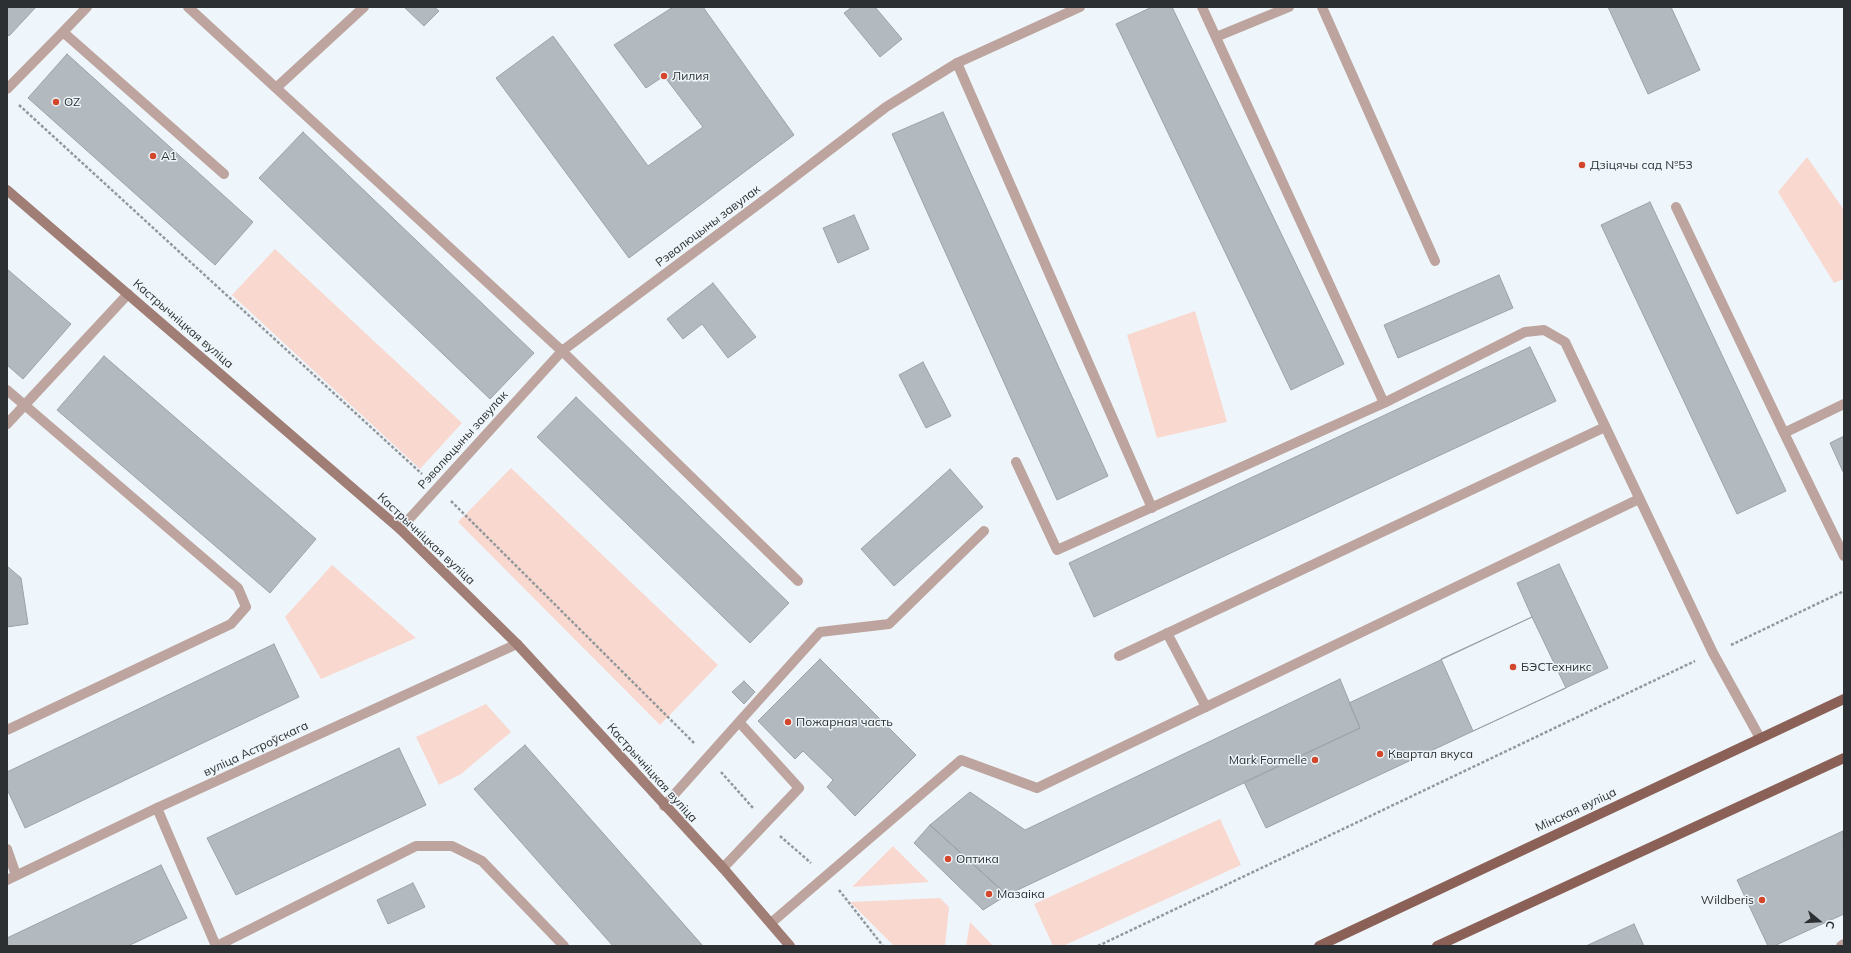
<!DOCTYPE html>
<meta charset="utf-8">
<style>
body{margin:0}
#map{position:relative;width:1851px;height:953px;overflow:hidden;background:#eef6fb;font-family:Mulish,sans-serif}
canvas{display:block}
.frame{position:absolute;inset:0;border:8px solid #2d3032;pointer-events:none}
.north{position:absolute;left:1799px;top:901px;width:40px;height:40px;-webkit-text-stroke:3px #eef6fb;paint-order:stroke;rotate:108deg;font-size:11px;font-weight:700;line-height:16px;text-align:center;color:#2d3032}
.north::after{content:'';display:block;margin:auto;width:14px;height:18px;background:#2d3032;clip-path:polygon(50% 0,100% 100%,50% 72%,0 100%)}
</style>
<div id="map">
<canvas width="1851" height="953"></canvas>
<div class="frame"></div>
<div class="north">С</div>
</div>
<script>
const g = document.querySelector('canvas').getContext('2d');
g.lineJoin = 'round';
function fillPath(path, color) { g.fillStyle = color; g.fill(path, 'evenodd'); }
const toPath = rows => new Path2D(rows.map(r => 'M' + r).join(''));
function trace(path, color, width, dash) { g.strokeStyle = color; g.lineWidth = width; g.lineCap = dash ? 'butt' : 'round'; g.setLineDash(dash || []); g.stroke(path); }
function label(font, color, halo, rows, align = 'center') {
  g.font = font + ' Mulish,sans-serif'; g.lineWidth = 3; g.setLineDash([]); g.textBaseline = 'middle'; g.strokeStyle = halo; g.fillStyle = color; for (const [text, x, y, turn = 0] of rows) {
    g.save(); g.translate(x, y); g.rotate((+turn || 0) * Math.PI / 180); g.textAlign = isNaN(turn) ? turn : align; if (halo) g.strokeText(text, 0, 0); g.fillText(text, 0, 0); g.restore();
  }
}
fillPath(toPath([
 [1807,157,1844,210,1844,279,1834,283,1778,192],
 [275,249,462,423,420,469,232,295],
 [1195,311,1227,422,1157,438,1127,335],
 [511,468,718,665,660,725,458,522],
 [332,565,416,638,321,679,285,617],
 [486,704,511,732,461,774,439,785,416,737],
 [1220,819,1241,865,1063,946,1053,946,1034,904],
 [893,846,929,882,852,887],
 [940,898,949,907,945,946,894,946,850,902],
 [970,922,993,946,966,946]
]), '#f9d8d0');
const building = toPath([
 [7,7,36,7,9,36,7,33,7,7],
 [404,7,434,7,439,11,424,26,404,7],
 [673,7,703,7,794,135,629,258,496,78,553,36,648,166,703,127,664,76,646,88,614,45,673,7],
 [852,7,875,7,902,39,880,57,844,13,852,7],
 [1152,7,1172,7,1344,364,1291,390,1116,24,1152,7],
 [1608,7,1671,7,1700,70,1648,94,1608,7],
 [67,54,253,222,215,265,28,98,67,54],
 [943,112,1108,476,1057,500,892,134,943,112],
 [303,132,534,353,490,399,259,178,303,132],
 [1650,202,1786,491,1737,514,1601,225,1650,202],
 [854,215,869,249,838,263,823,228,854,215],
 [7,269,71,324,23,379,7,365,7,269],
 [1499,275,1513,308,1398,358,1384,325,1499,275],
 [713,283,756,337,728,358,702,324,683,339,667,319,713,283],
 [1530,347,1556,401,1094,617,1069,563,1530,347],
 [104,356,316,539,270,593,57,410,104,356],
 [923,362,951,416,926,428,899,375,923,362],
 [576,397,789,603,750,643,537,437,576,397],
 [1844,436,1844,474,1830,443,1844,436],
 [950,469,983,507,894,586,861,549,950,469],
 [1559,564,1608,668,1266,828,1244,782,1360,728,1349,703,1532,617,1517,583,1559,564],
 [7,566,21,578,28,624,7,627,7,566],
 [1532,617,1566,688,1473,731,1441,659,1532,617],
 [274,644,299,697,25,828,7,789,7,772,274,644],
 [820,659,916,755,855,816,827,787,833,780,803,751,795,759,758,721,820,659],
 [1340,679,1360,728,1007,895,930,825,970,792,1025,830,1340,679],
 [744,681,755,692,744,704,732,692,744,681],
 [525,745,703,946,613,946,474,789,525,745],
 [399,748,426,805,236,895,207,838,399,748],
 [930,825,1007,895,983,910,914,843,930,825],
 [1843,831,1844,914,1774,946,1768,946,1737,880,1843,831],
 [161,865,187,918,128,946,7,946,7,938,161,865],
 [413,883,425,907,388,924,377,900,413,883],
 [1634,924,1644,946,1586,946,1634,924]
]);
fillPath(building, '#b3babf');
trace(building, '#9ca3a8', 1);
trace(toPath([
 [19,105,422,474],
 [451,501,694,743],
 [1731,645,1844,591],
 [721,772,753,808],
 [780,836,811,863],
 [839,890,883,946],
 [1098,946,1695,661]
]), '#93989c', 2.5, [3, 2]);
trace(toPath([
 [188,7,562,351,798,581],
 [1202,7,1384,403],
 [1322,7,1435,261],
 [63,32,87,7],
 [1216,37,1289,7],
 [957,63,1152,508],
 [276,88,364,7],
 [7,89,63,32,224,174],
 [1676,207,1784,433],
 [7,390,238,588,246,607,231,624,7,730],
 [1844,404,1784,433,1844,556],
 [7,424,128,294],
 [1016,462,1057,550,1384,403,1525,332,1544,330,1565,342,1713,653,1760,738],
 [1167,633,1206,707],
 [1119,656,1605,427],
 [739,722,820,632,889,624,984,531],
 [664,806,739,722,799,788,723,868],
 [157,808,216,946],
 [7,849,16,875],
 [771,923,961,760,1037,788,1639,499],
 [217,946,416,846,452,846,482,861,564,946],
 [1841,946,1844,944]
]), '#bda49e', 10);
trace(toPath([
 [400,529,562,351,776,191,886,107,957,63,1080,7],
 [7,880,157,808,517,644]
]), '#bda49e', 10);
trace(toPath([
 [7,190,400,529,517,644,723,868,790,946]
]), '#a07d75', 10);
trace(toPath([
 [1319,946,1844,699],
 [1437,946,1844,758]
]), '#8b6157', 10);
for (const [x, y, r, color] of [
 [664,76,4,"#d2472b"],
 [56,102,4,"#d2472b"],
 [153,156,4,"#d2472b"],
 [1582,165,4,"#d2472b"],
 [1513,667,4,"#d2472b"],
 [788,722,4,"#d2472b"],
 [1380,754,4,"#d2472b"],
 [1315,760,4,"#d2472b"],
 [948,859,4,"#d2472b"],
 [989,894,4,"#d2472b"],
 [1762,900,4,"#d2472b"]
]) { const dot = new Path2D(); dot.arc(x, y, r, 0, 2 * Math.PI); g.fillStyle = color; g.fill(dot); trace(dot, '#eef6fb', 1.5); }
label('12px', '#2d3032', '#eef6fb', [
 ["Лилия",672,76],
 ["OZ",64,102],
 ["A1",161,156],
 ["Дзіцячы сад №53",1590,165],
 ["БЭСТехникс",1521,667],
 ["Пожарная часть",796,722],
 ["Квартал вкуса",1388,754],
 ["Mark Formelle",1307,760,"right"],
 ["Оптика",956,859],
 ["Мазаіка",997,894],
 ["Wildberis",1754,900,"right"]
], 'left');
label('12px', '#2d3032', '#eef6fb', [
 ["Рэвалюцыны завулак",708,226,-37],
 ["Кастрычніцкая вуліца",183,324,41],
 ["Рэвалюцыны завулак",463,440,-48],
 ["Кастрычніцкая вуліца",426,539,43],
 ["вуліца Астроўскага",256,749,-25],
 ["Кастрычніцкая вуліца",652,773,48],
 ["Мінская вуліца",1576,810,-25]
]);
</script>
